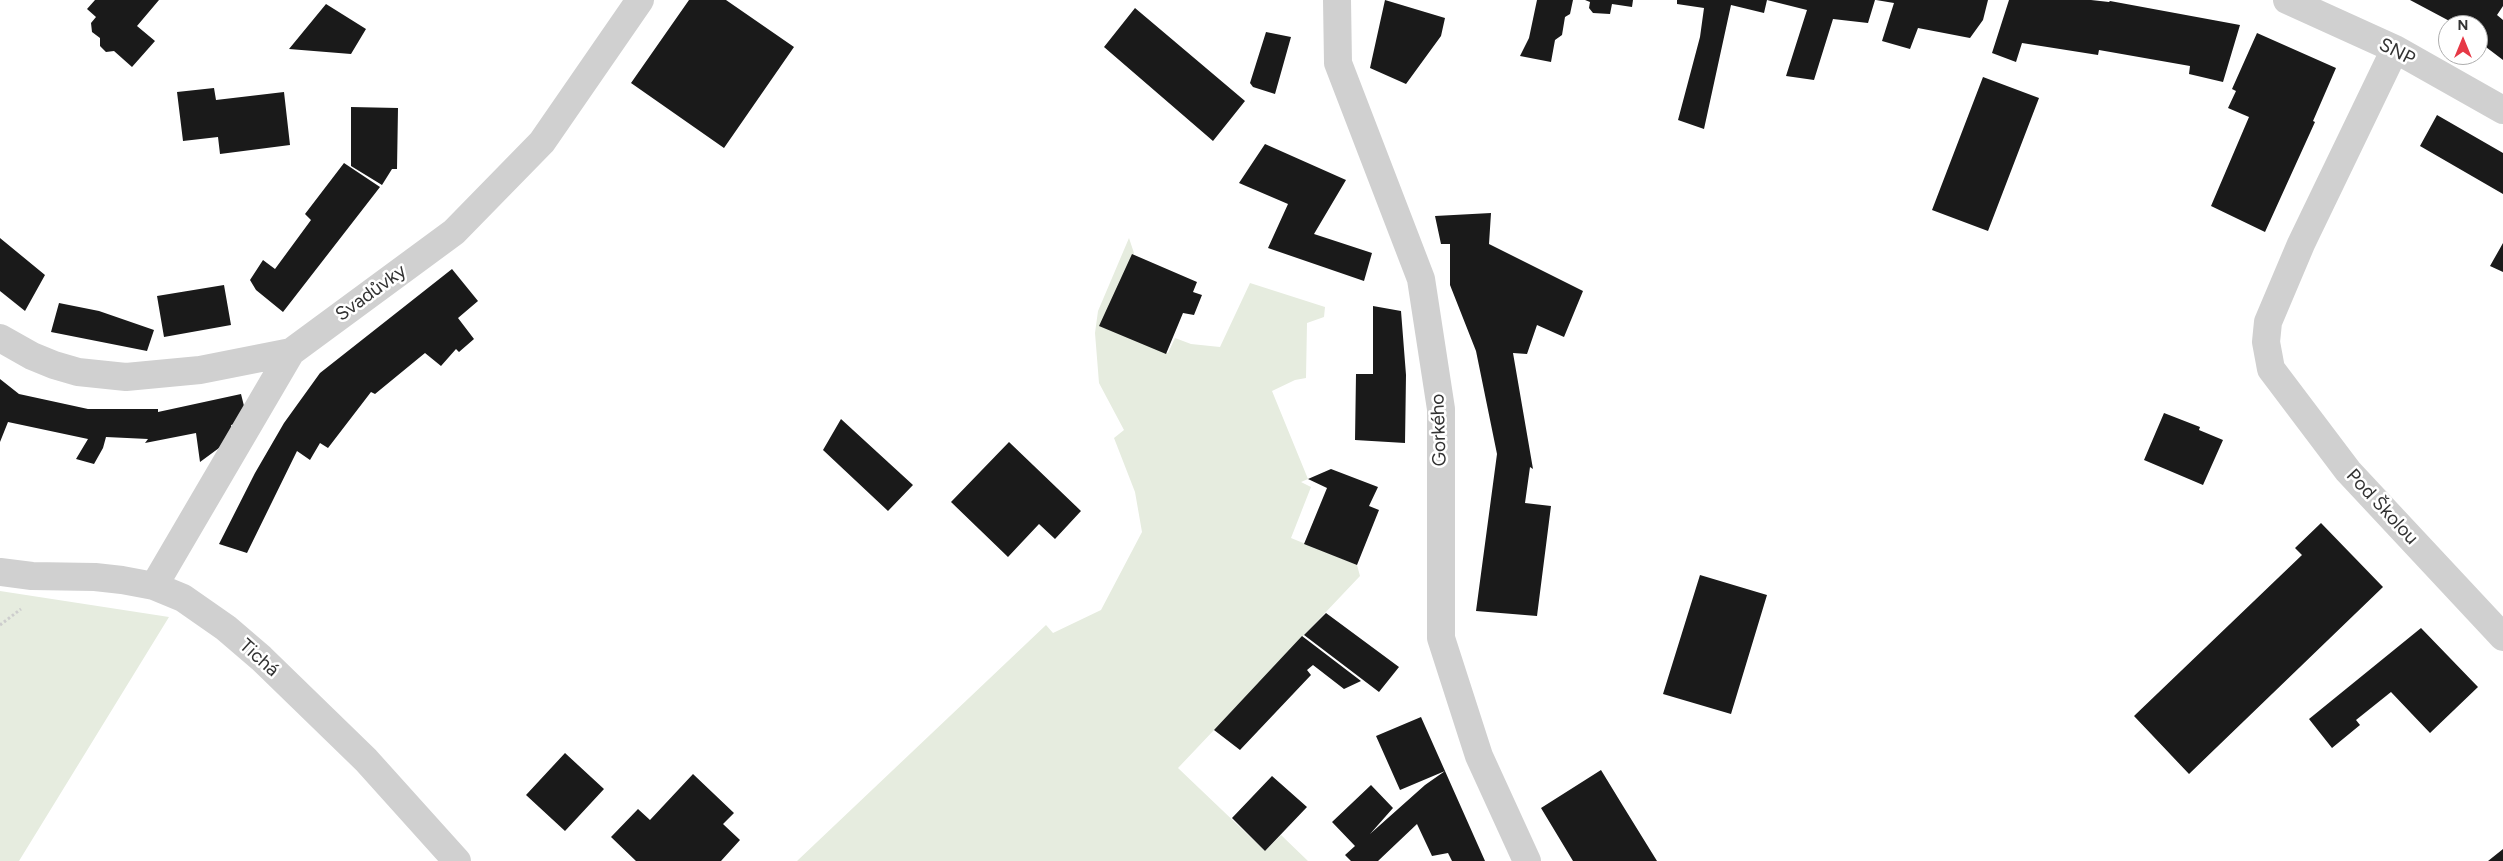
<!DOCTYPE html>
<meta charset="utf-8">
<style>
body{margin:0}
#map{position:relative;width:2503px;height:861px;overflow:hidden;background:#fff;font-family:Figtree,sans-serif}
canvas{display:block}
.north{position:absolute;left:2438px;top:15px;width:50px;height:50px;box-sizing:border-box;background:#fff;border:1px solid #adadad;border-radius:50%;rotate:0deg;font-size:14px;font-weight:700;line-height:20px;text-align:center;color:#333}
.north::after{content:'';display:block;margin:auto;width:18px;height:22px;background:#e63946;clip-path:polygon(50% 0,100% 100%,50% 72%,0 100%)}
</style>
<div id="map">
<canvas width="2503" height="861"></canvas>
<div class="north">N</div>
</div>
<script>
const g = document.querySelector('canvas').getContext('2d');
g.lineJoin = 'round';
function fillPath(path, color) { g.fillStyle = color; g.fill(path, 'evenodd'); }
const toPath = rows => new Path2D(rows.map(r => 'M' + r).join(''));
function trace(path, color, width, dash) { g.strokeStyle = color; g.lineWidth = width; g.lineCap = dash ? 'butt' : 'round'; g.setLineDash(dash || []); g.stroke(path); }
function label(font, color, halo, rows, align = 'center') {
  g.font = font + ' Figtree,sans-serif'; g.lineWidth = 5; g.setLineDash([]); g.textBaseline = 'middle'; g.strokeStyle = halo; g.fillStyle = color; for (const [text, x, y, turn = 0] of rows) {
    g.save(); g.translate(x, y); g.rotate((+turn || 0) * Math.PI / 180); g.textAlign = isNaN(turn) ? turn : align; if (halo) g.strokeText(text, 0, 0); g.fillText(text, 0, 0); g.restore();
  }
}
fillPath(toPath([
 [1129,238,1134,253,1103,325,1168,353,1175,338,1191,344,1220,347,1250,283,1325,307,1324,317,1307,323,1306,378,1295,380,1272,391,1308,479,1301,482,1311,487,1291,538,1357,565,1360,576,1178,768,1265,851,1281,835,1308,861,797,861,1046,625,1053,633,1101,610,1142,532,1135,492,1114,438,1124,430,1099,383,1095,333,1098,311],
 [0,591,169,617,19,861,0,861]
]), '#e6ecdf');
fillPath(toPath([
 [95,0,159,0,137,26,155,41,132,67,114,51,106,52,100,46,100,38,92,32,91,23,96,17,87,9],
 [689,0,726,0,794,47,724,148,631,83],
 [1385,0,1445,18,1441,36,1406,84,1370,68],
 [1537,0,1573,0,1570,14,1565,17,1562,35,1555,40,1551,62,1520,56,1529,38],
 [1585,0,1633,0,1632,7,1612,4,1610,14,1593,13,1589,8,1590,2],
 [1677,0,1767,0,1764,13,1731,5,1704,129,1678,120,1700,37,1704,8,1677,4],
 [1767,0,1875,0,1868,23,1833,19,1814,80,1786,76,1807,10],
 [1876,0,1988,0,1983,20,1970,38,1918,28,1910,49,1882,41,1894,3],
 [2009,0,2091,0,2109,2,2110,1,2240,25,2223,82,2189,74,2190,66,2099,50,2098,55,2022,43,2016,62,1992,53],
 [2410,0,2503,0,2503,6,2497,15,2503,20,2503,60,2478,41,2478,25,2457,25],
 [326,4,366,29,351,54,289,49],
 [1135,8,1245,101,1213,141,1104,47],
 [1266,32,1291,37,1275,94,1253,87,1250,83],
 [2257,33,2336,68,2313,121,2315,122,2265,232,2211,206,2249,117,2228,108,2236,91,2232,89],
 [1983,77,2039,98,1988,231,1932,210],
 [214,88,216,100,284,92,290,145,220,154,218,137,183,141,177,92],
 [351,107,398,108,397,169,392,169,382,185,351,166],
 [2437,115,2503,153,2503,194,2420,146],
 [1265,144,1346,180,1314,234,1372,253,1364,281,1268,248,1288,204,1239,183],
 [344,163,380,187,283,312,256,290,250,280,263,260,275,269,311,220,305,214],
 [1491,213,1489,244,1583,291,1564,337,1537,325,1527,354,1513,353,1533,469,1530,467,1525,503,1551,506,1537,616,1476,611,1497,454,1476,351,1450,285,1450,244,1441,244,1435,216],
 [0,238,45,275,25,311,0,291],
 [2503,243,2503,272,2490,266],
 [1132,254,1197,282,1193,292,1202,295,1194,315,1183,313,1166,354,1099,326],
 [452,269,478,301,458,318,474,339,459,352,456,349,441,366,425,353,375,394,371,392,328,448,320,443,310,460,297,451,247,553,219,544,255,473,284,423,320,373],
 [224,285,231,325,164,337,157,296],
 [59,303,99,311,154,330,147,351,51,332],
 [1373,306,1401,311,1406,375,1405,443,1355,440,1356,374,1373,374],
 [0,379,19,394,88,409,158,409,158,412,241,394,248,422,231,425,234,437,200,462,196,433,145,443,148,439,106,437,103,448,94,464,76,459,88,439,8,422,0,442],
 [2164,413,2200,427,2199,430,2223,440,2203,485,2144,460],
 [841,419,913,485,888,511,823,450],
 [1009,442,1081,511,1055,539,1039,524,1008,557,951,502],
 [1331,469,1378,487,1369,506,1379,510,1357,565,1304,544,1327,488,1308,479],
 [2321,523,2383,587,2189,774,2134,716,2302,555,2295,548],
 [1700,575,1767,595,1731,714,1663,694],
 [1326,613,1399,667,1379,692,1304,635],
 [2421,628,2478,687,2430,733,2391,692,2356,720,2360,725,2332,748,2309,719],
 [1302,636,1361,681,1344,689,1313,665,1307,670,1311,675,1240,750,1214,730],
 [1421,717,1485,861,1452,861,1448,853,1432,856,1417,824,1378,861,1351,861,1345,855,1355,846,1332,822,1371,785,1393,808,1370,834,1425,785,1445,771,1400,790,1376,736],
 [565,753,604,789,565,831,526,795],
 [1601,770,1623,806,1657,861,1573,861,1541,808],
 [693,774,734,813,723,824,740,840,721,861,636,861,611,837,638,809,650,820],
 [1272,776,1307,807,1265,851,1232,818],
 [2503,849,2503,861,2488,861]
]), '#1a1a1a');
trace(toPath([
 [0,625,21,609]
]), '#cdcdcd', 3, [2.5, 2.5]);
trace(toPath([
 [1337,0,1338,63,1421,279,1441,409,1441,638,1479,756,1527,861],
 [2287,0,2395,49,2503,110],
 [2395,49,2301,244,2268,322,2266,342,2271,369,2348,471,2503,637],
 [0,338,32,356,54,365,78,372,126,377,200,370,291,352,454,232,542,142,640,0],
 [0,572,32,576,95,577,122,580,154,586,183,598,226,628,261,658,366,760,457,861],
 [154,586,291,352]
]), '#d0d0d0', 28);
label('19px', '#333', '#fff', [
 ["SNP",2397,52,27],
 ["Svadůvky",371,293,-36],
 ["Gorkého",1439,430,-92],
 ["Pod Školou",2382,507,47],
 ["Tichá",259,658,42]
]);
</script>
